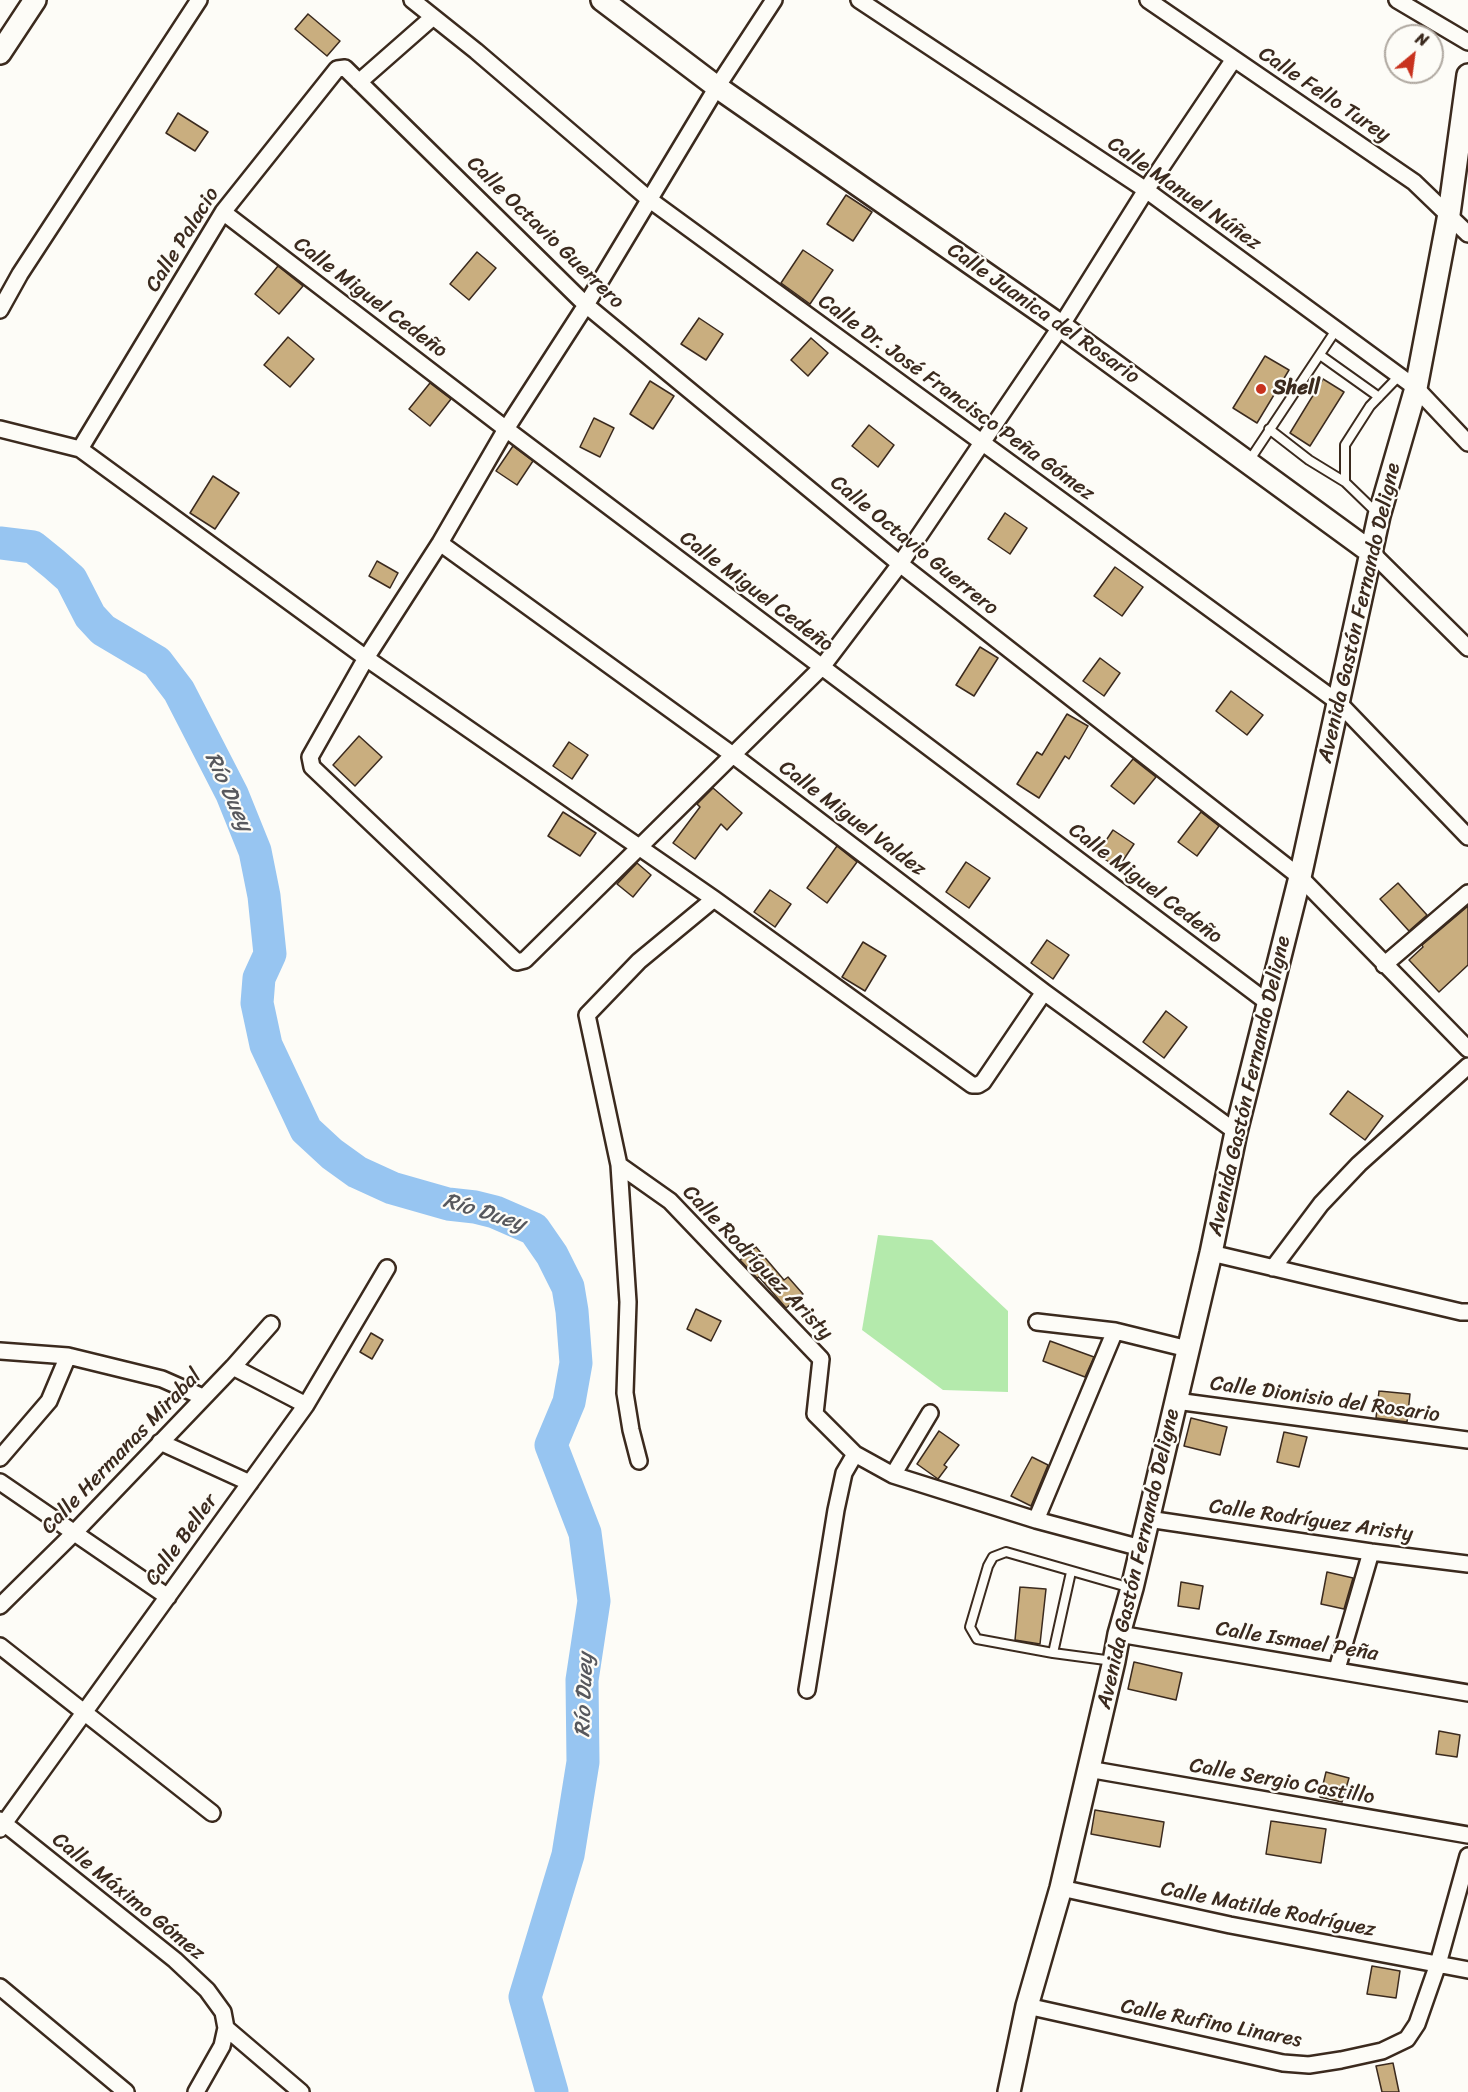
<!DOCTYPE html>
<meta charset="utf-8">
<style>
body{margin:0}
#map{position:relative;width:1468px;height:2092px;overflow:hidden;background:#fdfcf7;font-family:Sriracha,sans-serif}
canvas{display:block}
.north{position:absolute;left:1384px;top:24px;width:60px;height:60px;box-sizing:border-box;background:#fdfcf7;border:2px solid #afa8a0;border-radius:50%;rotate:29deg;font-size:16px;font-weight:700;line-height:24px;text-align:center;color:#3b2a1e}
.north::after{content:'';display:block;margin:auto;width:21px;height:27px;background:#c8321e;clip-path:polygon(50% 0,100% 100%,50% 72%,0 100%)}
</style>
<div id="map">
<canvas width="1468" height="2092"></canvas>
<div class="north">N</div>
</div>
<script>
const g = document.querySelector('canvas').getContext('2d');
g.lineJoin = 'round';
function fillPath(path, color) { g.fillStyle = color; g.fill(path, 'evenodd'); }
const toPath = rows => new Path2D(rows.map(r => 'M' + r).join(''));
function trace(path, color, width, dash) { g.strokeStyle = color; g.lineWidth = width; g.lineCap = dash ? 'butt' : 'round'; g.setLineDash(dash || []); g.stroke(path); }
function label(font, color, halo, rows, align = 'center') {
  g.font = font + ' Sriracha,sans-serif'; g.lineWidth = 4.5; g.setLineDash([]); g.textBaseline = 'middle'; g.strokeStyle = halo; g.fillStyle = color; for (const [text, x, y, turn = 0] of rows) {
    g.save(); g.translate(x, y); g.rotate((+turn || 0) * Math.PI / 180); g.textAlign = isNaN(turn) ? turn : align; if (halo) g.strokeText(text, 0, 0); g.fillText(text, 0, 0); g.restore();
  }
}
fillPath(toPath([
 [878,1235,932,1240,1008,1311,1008,1392,943,1390,862,1330]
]), '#b4eaac');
trace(toPath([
 [0,543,33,547,54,564,71,579,90,616,103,630,157,662,179,691,232,794,255,851,264,896,270,954,259,978,257,1003,266,1045,306,1130,332,1154,357,1172,392,1188,448,1204,475,1207,495,1212,534,1229,552,1255,568,1287,572,1311,576,1363,569,1402,551,1445,585,1533,594,1601,582,1680,583,1762,568,1855,525,1997,552,2092]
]), '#97c5f1', 33);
const building = toPath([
 [308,14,340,41,327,56,295,29,308,14],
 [178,113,208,132,195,151,166,133,178,113],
 [846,195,872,212,853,241,827,224,846,195],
 [803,250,833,270,810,304,781,283,803,250],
 [477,252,496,268,469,300,450,284,477,252],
 [278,266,303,286,279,314,255,294,278,266],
 [699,318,723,334,706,360,681,344,699,318],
 [288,337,314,359,290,387,264,365,288,337],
 [811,338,828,353,808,376,791,360,811,338],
 [1265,356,1289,370,1257,423,1233,408,1265,356],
 [1323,379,1344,392,1310,446,1290,433,1323,379],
 [650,381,674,396,653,429,630,414,650,381],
 [430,383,451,399,430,426,409,409,430,383],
 [594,418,614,428,600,457,580,447,594,418],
 [869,425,894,445,878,467,852,446,869,425],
 [513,446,533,461,517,485,496,471,513,446],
 [213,476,239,493,215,529,190,513,213,476],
 [1005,513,1027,528,1010,554,988,539,1005,513],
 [377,561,398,573,390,588,369,576,377,561],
 [1115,567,1143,587,1122,616,1094,596,1115,567],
 [980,647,998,658,974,696,956,685,980,647],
 [1100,658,1120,673,1104,696,1083,681,1100,658],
 [1231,691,1263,715,1247,735,1216,711,1231,691],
 [1067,714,1088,726,1069,759,1065,756,1039,798,1017,784,1037,752,1042,755,1067,714],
 [359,736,382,757,355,786,333,765,359,736],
 [569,742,588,755,572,779,553,766,569,742],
 [1133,759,1156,777,1134,804,1111,786,1133,759],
 [713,788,742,813,727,830,721,824,695,859,673,843,700,807,697,804,713,788],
 [563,812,596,833,580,856,548,836,563,812],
 [1201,812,1219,826,1197,856,1178,842,1201,812],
 [1113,830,1134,844,1118,868,1097,854,1113,830],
 [837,846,857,862,827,903,807,888,837,846],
 [966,862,990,878,969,908,946,892,966,862],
 [637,863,651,875,633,897,617,884,637,863],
 [1398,883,1427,915,1409,931,1380,899,1398,883],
 [770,890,791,904,775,927,754,912,770,890],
 [1468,906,1468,965,1439,992,1409,960,1423,947,1422,945,1468,906],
 [1047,940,1069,955,1053,979,1031,963,1047,940],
 [863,942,886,956,865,991,842,977,863,942],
 [1166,1011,1187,1027,1164,1058,1143,1042,1166,1011],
 [1348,1091,1383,1116,1365,1140,1330,1114,1348,1091],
 [756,1247,784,1280,788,1277,803,1294,786,1308,759,1277,757,1278,740,1260,756,1247],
 [696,1309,721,1321,711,1341,687,1329,696,1309],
 [371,1333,383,1340,372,1359,360,1352,371,1333],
 [1050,1341,1094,1357,1085,1377,1043,1361,1050,1341],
 [1379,1391,1410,1394,1407,1422,1376,1418,1379,1391],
 [1191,1418,1227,1427,1220,1455,1184,1446,1191,1418],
 [939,1431,959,1445,944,1465,947,1467,938,1479,917,1464,939,1431],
 [1284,1432,1307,1437,1299,1467,1277,1462,1284,1432],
 [1032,1457,1048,1465,1031,1506,1011,1496,1032,1457],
 [1327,1572,1353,1578,1344,1609,1321,1604,1327,1572],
 [1181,1582,1203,1586,1199,1609,1178,1606,1181,1582],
 [1020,1587,1046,1589,1040,1644,1015,1640,1020,1587],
 [1134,1662,1182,1673,1176,1700,1128,1689,1134,1662],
 [1439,1731,1460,1735,1457,1757,1436,1754,1439,1731],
 [1326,1772,1349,1778,1342,1802,1320,1797,1326,1772],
 [1095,1810,1164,1822,1160,1847,1091,1834,1095,1810],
 [1271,1821,1326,1829,1321,1863,1266,1854,1271,1821],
 [1372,1966,1400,1971,1396,1998,1367,1994,1372,1966],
 [1393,2063,1399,2092,1382,2092,1376,2066,1393,2063]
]);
fillPath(building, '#c9ae7f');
trace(building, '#3b2a1e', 1.5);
const lane = toPath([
 [1320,355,1379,397],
 [1269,429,1309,460,1345,482],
 [1249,461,1336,330],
 [1377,513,1345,482,1345,445,1370,406,1399,376],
 [1053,1653,1071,1572],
 [1113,1661,1053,1653,977,1639,970,1627,988,1566,993,1557,1006,1552,1131,1588]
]);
const street = toPath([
 [412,0,476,51,650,200,1339,703,1468,837],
 [774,0,717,87,586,305,506,429,440,543,366,658,310,757,312,767,517,962,525,960,822,667,900,564,1061,326,1146,190,1234,59],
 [859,0,1146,190,1416,388,1468,443],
 [1148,0,1414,182,1468,234],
 [1397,0,1468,42],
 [359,82,433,17],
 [223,212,506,429,1267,1002],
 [0,310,20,274,199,0],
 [0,429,80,449,366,658,714,899,972,1085,978,1085,983,1082,1044,992],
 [80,449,223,212,337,69,345,68,586,305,900,564,1300,877,1468,1049],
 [440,543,733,755,1044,992,1236,1132],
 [1372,553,1468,648],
 [1384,965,1468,893],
 [619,1165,670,1201,821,1359,815,1414,855,1454,893,1475,1036,1520,1141,1548],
 [1211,1253,1461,1312,1468,1312],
 [1273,1268,1321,1204,1359,1164,1468,1066],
 [1037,1322,1115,1331,1188,1349],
 [0,1351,68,1356,162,1379,203,1397],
 [233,1367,306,1405],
 [1176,1401,1468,1440],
 [160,1442,250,1483],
 [0,1458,49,1401,68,1356],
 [639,1461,631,1430,625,1393,628,1302,619,1165,587,1015,639,961,714,899],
 [893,1475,930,1413],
 [0,1482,168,1597],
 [1148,1519,1371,1552,1468,1564],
 [1036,1520,1115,1331],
 [0,1606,75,1532,233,1367,271,1324],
 [1119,1634,1468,1693],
 [0,1646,212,1813],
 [1337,1669,1371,1552],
 [807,1690,836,1510,844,1473,855,1454],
 [1088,1769,1468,1835],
 [0,1820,175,1960,207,1990,223,2012,226,2028,222,2046,196,2092],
 [0,1829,306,1405,387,1268],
 [1061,1888,1230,1925,1468,1970],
 [0,1987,126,2092],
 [1027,2006,1283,2063,1309,2065,1341,2060,1382,2051,1407,2039,1417,2024,1438,1964,1468,1856],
 [226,2028,301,2092]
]);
const secondary = toPath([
 [602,0,717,87,1061,326,1372,553],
 [0,53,35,0],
 [1009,2092,1027,2006,1061,1888,1114,1661,1119,1634,1132,1588,1211,1253,1236,1132,1300,877,1379,516,1416,388,1449,214,1468,75]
]);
trace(lane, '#3b2a1e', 12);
trace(street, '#3b2a1e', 20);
trace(secondary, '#3b2a1e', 26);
trace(lane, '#fdfcf7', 8);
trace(street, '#fdfcf7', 15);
trace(secondary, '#fdfcf7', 21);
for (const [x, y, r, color] of [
 [1261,389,6,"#c8321e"]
]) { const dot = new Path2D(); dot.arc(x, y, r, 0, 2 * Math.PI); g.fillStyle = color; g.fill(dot); trace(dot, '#fdfcf7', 2); }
label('21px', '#3b2a1e', '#fdfcf7', [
 ["Calle Fello Turey",1324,95,34],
 ["Calle Manuel Núñez",1184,194,35],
 ["Calle Octavio Guerrero",545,233,44],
 ["Calle Palacio",183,240,-58],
 ["Calle Miguel Cedeño",370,298,37],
 ["Calle Juanica del Rosario",1043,314,35],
 ["Calle Dr. José Francisco Peña Gómez",956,398,36],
 ["Calle Octavio Guerrero",914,546,39],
 ["Calle Miguel Cedeño",756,592,37],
 ["Avenida Gastón Fernando Deligne",1360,613,-77],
 ["Calle Miguel Valdez",852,819,37],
 ["Calle Miguel Cedeño",1145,884,37],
 ["Avenida Gastón Fernando Deligne",1250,1086,-77],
 ["Calle Rodríguez Aristy",757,1263,46],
 ["Calle Dionisio del Rosario",1325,1400,8],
 ["Calle Hermanas Mirabal",122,1452,-46],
 ["Calle Rodríguez Aristy",1311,1521,8],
 ["Calle Beller",182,1540,-54],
 ["Avenida Gastón Fernando Deligne",1139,1559,-77],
 ["Calle Ismael Peña",1297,1642,9],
 ["Calle Sergio Castillo",1282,1782,10],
 ["Calle Máximo Gómez",128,1897,39],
 ["Calle Matilde Rodríguez",1268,1910,11],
 ["Calle Rufino Linares",1211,2024,11]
]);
label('bold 21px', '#3b2a1e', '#fdfcf7', [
 ["Shell",1273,389]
], 'left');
label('italic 22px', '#57585d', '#fdfcf7', [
 ["Río Duey",228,792,65],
 ["Río Duey",484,1213,17],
 ["Río Duey",585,1695,-88]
]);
</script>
